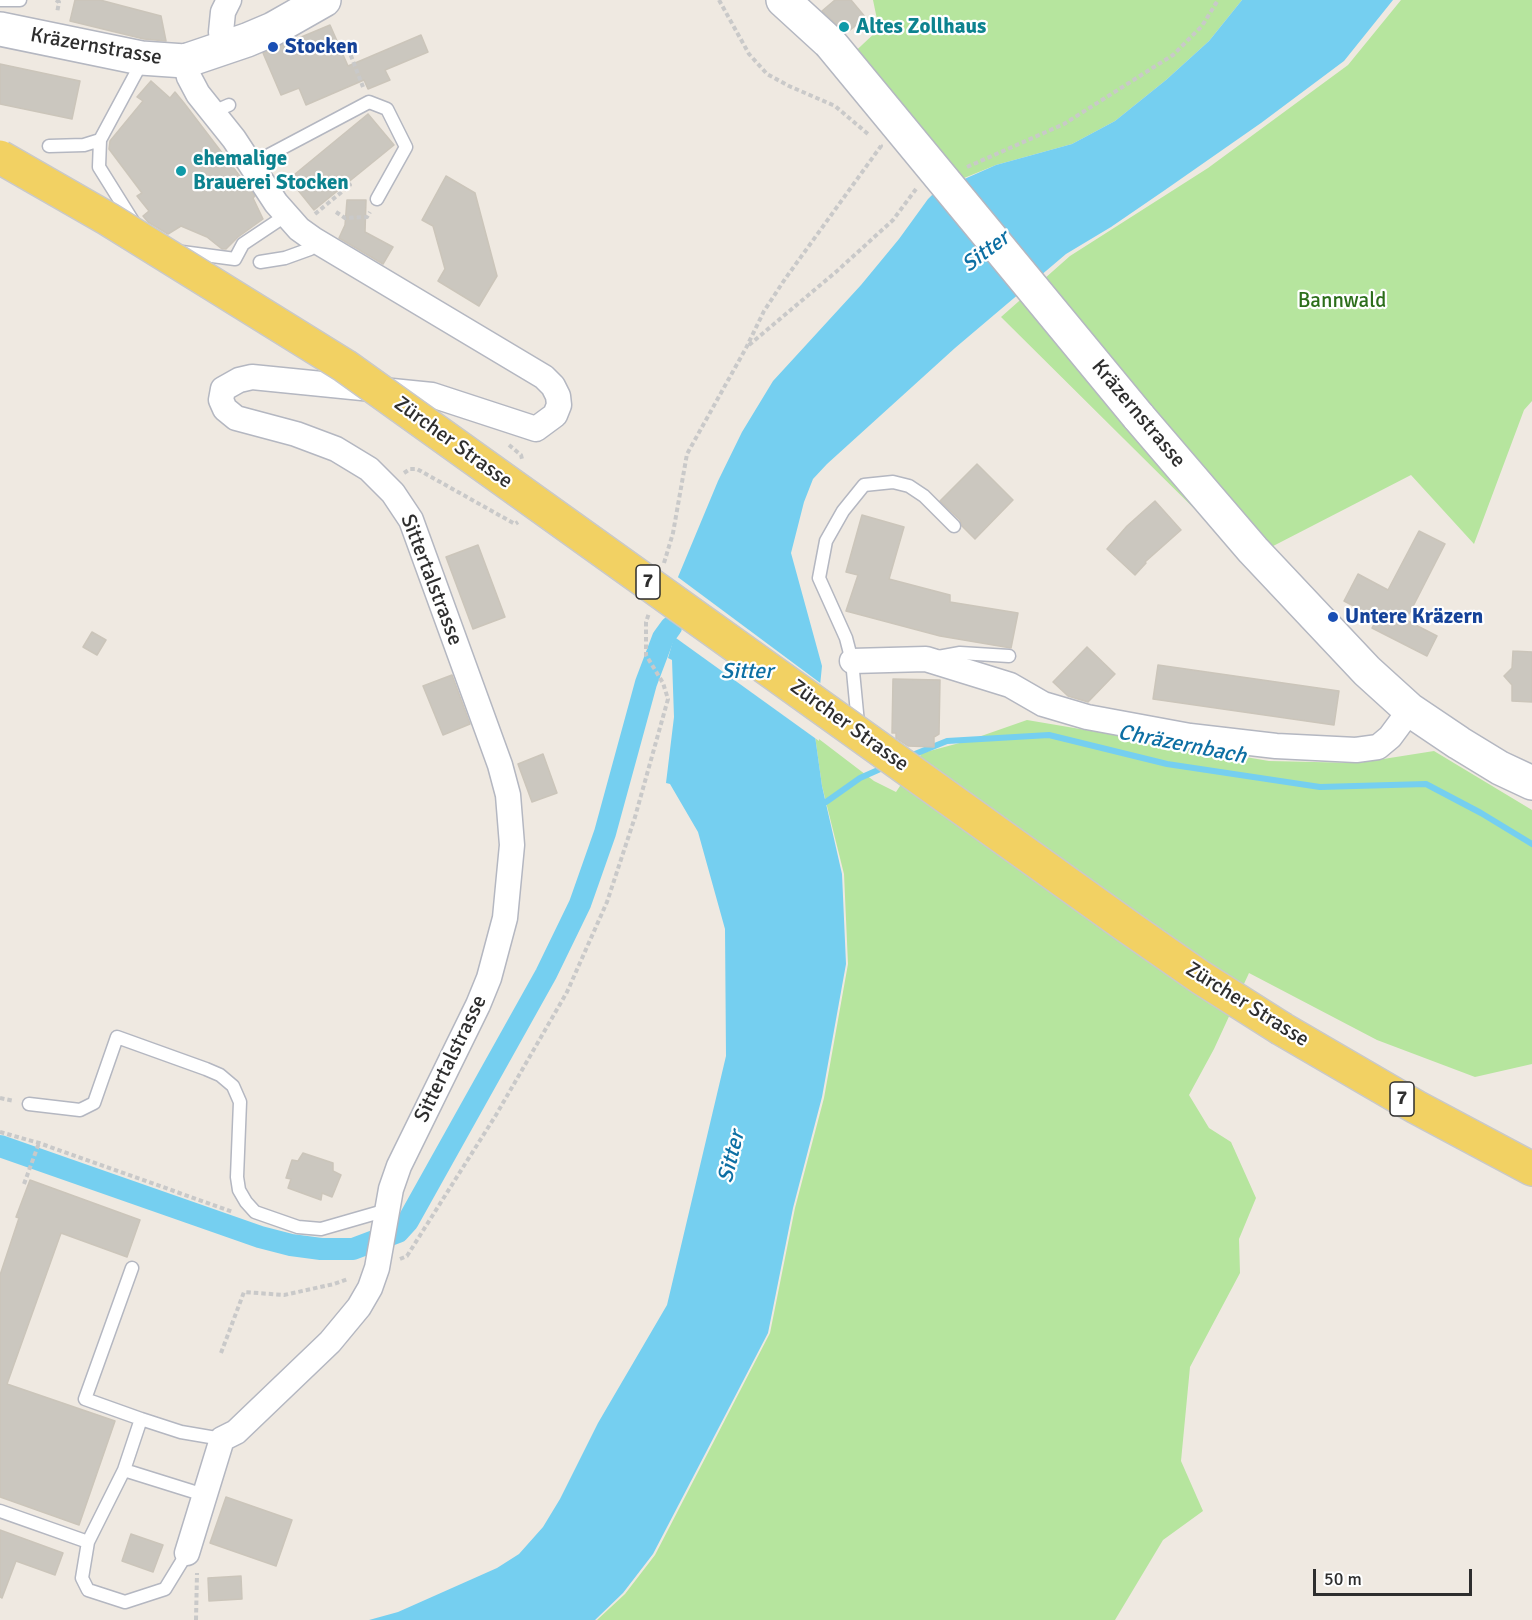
<!DOCTYPE html>
<meta charset="utf-8">
<style>
body{margin:0}
#map{position:relative;width:1532px;height:1620px;overflow:hidden;background:#efe9e1;font-family:Signika,sans-serif}
canvas{display:block}
.scale{position:absolute;left:1313px;top:1569px;width:159px;height:27px;box-sizing:border-box;border:3px solid #2e2e2e;border-top:0;padding-left:8px;font-size:18px;line-height:21px;white-space:nowrap;color:#2e2e2e;-webkit-text-stroke:4px #fff;paint-order:stroke}
</style>
<div id="map">
<canvas width="1532" height="1620"></canvas>
<div class="scale">50 m</div>
</div>
<script>
const g = document.querySelector('canvas').getContext('2d');
g.lineJoin = 'round';
function fillPath(path, color) { g.fillStyle = color; g.fill(path, 'evenodd'); }
const toPath = rows => new Path2D(rows.map(r => 'M' + r).join(''));
function trace(path, color, width, dash) { g.strokeStyle = color; g.lineWidth = width; g.lineCap = dash ? 'butt' : 'round'; g.setLineDash(dash || []); g.stroke(path); }
function label(font, color, halo, rows, align = 'center') {
  g.font = font + ' Signika,sans-serif'; g.lineWidth = 4.5; g.setLineDash([]); g.textBaseline = 'middle'; g.strokeStyle = halo; g.fillStyle = color; for (const [text, x, y, turn = 0] of rows) {
    g.save(); g.translate(x, y); g.rotate((+turn || 0) * Math.PI / 180); g.textAlign = isNaN(turn) ? turn : align; if (halo) g.strokeText(text, 0, 0); g.fillText(text, 0, 0); g.restore();
  }
}
fillPath(toPath([
 [873,0,1242,0,1209,41,1166,80,1115,121,1072,144,996,165,947,185,845,61,879,29],
 [1401,0,1532,0,1532,401,1524,410,1474,544,1411,475,1246,560,1001,317,1070,256,1208,168,1348,65],
 [1027,720,1269,761,1358,763,1434,751,1532,810,1532,1064,1475,1077,1377,1040,1249,973,1214,1049,1189,1095,1209,1128,1231,1142,1256,1198,1239,1239,1240,1273,1190,1367,1181,1461,1203,1511,1163,1540,1115,1620,597,1620,625,1594,655,1555,770,1333,795,1208,824,1098,848,964,844,874,822,786,815,736,874,781,896,792,922,753,967,741]
]), '#b6e59e');
fillPath(toPath([
 [1242,0,1393,0,1344,61,1261,123,1165,190,1111,227,1066,254,955,348,827,464,813,479,804,502,791,553,822,666,815,736,822,786,842,874,846,964,822,1097,793,1208,768,1333,653,1554,623,1593,595,1620,369,1620,398,1612,497,1568,519,1554,543,1527,560,1499,598,1423,667,1305,726,1056,725,929,698,832,670,784,666,783,674,717,672,660,668,658,673,641,668,601,718,481,742,432,773,381,861,285,899,239,928,199,935,192,996,165,1072,144,1115,121,1166,80,1209,41]
]), '#75cff0');
fillPath(toPath([
 [675,575,823,685,819,741,669,633,665,600]
]), '#efe9e1');
trace(toPath([
 [910,756,947,741,1049,735,1167,764,1320,787,1426,784,1481,813,1532,844],
 [826,802,860,778,887,766]
]), '#75cff0', 6);
trace(toPath([
 [0,1146,260,1237,291,1245,321,1249,353,1249,398,1232,408,1221,546,974,580,904,605,833,646,683,663,638,671,627]
]), '#75cff0', 22);
const building = toPath([
 [75,0,100,0,161,16,166,41,144,39,70,21,75,0],
 [835,0,851,0,866,18,846,33,822,11,835,0],
 [330,25,348,66,421,35,428,52,385,70,390,80,368,89,364,80,306,105,299,88,281,95,263,53,330,25],
 [0,64,80,81,72,119,0,104,0,64],
 [151,81,170,98,175,92,184,103,255,196,253,198,263,219,238,237,226,249,222,249,207,237,181,226,168,234,148,222,143,216,149,211,137,196,142,193,109,149,110,141,143,101,137,97,151,81],
 [368,114,394,145,314,210,289,179,368,114],
 [446,176,475,193,497,276,479,306,438,281,445,269,433,226,422,220,446,176],
 [347,200,366,200,365,232,393,247,383,264,339,238,345,225,347,200],
 [977,464,1013,500,975,539,962,526,960,520,940,501,977,464],
 [1155,501,1181,530,1145,562,1146,563,1135,575,1107,549,1127,526,1155,501],
 [862,515,904,527,889,579,950,595,950,602,1018,613,1011,648,940,636,846,611,858,575,846,572,862,515],
 [1419,531,1445,544,1406,620,1437,636,1427,656,1372,628,1377,618,1344,601,1358,574,1388,590,1419,531],
 [478,545,505,617,473,629,446,557,478,545],
 [92,632,106,640,97,655,83,647,92,632],
 [1087,647,1115,674,1088,702,1068,696,1053,682,1087,647],
 [1513,651,1532,652,1532,702,1512,701,1512,685,1504,676,1512,668,1513,651],
 [1158,665,1339,691,1334,725,1153,699,1158,665],
 [452,675,470,724,443,735,423,686,452,675],
 [893,679,940,680,939,734,934,737,934,747,908,746,896,738,896,733,892,733,893,679],
 [543,754,557,793,532,802,518,764,543,754],
 [303,1153,333,1163,333,1171,341,1175,332,1197,322,1193,321,1200,288,1188,291,1179,286,1178,292,1160,298,1161,303,1153],
 [30,1180,140,1220,127,1257,61,1233,7,1384,115,1421,79,1525,0,1497,0,1275,19,1218,16,1217,30,1180],
 [226,1497,292,1520,276,1566,210,1543,226,1497],
 [0,1530,63,1553,55,1575,16,1561,2,1598,0,1597,0,1530],
 [131,1534,163,1545,153,1572,122,1561,131,1534],
 [241,1576,242,1599,209,1601,208,1578,241,1576]
]);
fillPath(building, '#cbc7bf');
trace(building, '#cbc5ba', 1.5);
const lane = toPath([
 [0,0,20,0],
 [213,112,229,105],
 [49,146,84,145,100,140],
 [252,164,369,102,387,109,406,147,377,199],
 [134,223,99,167,100,140,136,73,141,60],
 [182,252,235,259,243,244,285,216],
 [260,262,285,258,310,249,317,241],
 [938,657,960,653,1009,656],
 [860,727,858,723,852,661,846,638,819,578,826,541,843,511,864,485,893,482,909,486,924,496,954,526],
 [29,1104,80,1110,94,1103,117,1037,206,1069,220,1075,233,1086,240,1102,237,1177,239,1190,246,1202,255,1212,298,1227,321,1229,387,1210],
 [141,1419,181,1432,222,1439],
 [124,1470,141,1419,85,1399,132,1268],
 [0,1511,88,1542,124,1470,204,1495],
 [88,1542,82,1578,88,1590,125,1602,165,1589,187,1553]
]);
const street = toPath([
 [226,47,221,32,223,12,229,0],
 [185,61,189,77,198,94,234,139,276,203,299,229,313,239,544,377,553,386,558,396,559,405,555,415,536,429,432,395,252,377,239,380,223,389,221,400,225,409,236,418,296,434,336,449,369,469,393,493,411,520,500,765,508,795,512,845,505,918,489,978,478,1005,399,1166,391,1189,377,1268,370,1288,359,1307,330,1342,236,1432,222,1439,187,1553],
 [852,661,926,659,1010,685,1043,704,1087,717,1190,736,1276,746,1356,750,1378,747,1390,737,1410,710]
]);
const secondary = toPath([
 [783,0,830,43],
 [0,29,141,58,185,61,247,40,273,29,324,0],
 [1138,416,1253,550,1367,671,1410,710,1459,743,1500,768,1532,783]
]);
const primary = toPath([
 [1282,1029,1416,1107,1532,1169]
]);
trace(lane, '#b4b7c1', 15);
trace(street, '#b4b7c1', 27);
trace(secondary, '#b4b7c1', 36);
trace(primary, '#c9c9c9', 36);
trace(toPath([
 [56,0,59,2,57,13],
 [719,0,749,54,767,74,789,86,835,106,868,134],
 [348,48,363,87],
 [967,167,1064,124,1173,55,1202,26,1218,0],
 [336,212,345,218,367,217,370,212],
 [315,214,350,185,348,183],
 [749,345,837,271,893,220,916,189],
 [509,445,521,455,522,459],
 [404,473,410,469,417,469,515,524,518,522],
 [664,563,673,533,687,454,746,348,764,311,785,279,881,146,880,145],
 [0,1098,14,1101],
 [0,1132,39,1143,233,1212],
 [24,1184,39,1143],
 [400,1259,407,1256,496,1115,567,992,607,902,635,817,668,699,663,683,646,655,646,622,649,613],
 [221,1353,244,1292,284,1295,334,1284,348,1279],
 [196,1620,197,1573]
]), '#c9c9c9', 4, [4.5, 3]);
trace(lane, '#fff', 12);
trace(street, '#fff', 24);
trace(secondary, '#fff', 33);
trace(primary, '#f2d163', 33);
const secondaryBridge = toPath([
 [830,43,1138,416]
]);
const primaryBridge = toPath([
 [0,157,108,219,345,366,1124,924,1200,977,1282,1029]
]);
trace(secondaryBridge, '#b4b7c1', 36, []);
trace(primaryBridge, '#c9c9c9', 36, []);
trace(secondaryBridge, '#fff', 33);
trace(primaryBridge, '#f2d163', 33);
for (const [x, y, r, color] of [
 [844,27,6,"#0f9aa8"],
 [273,47,6,"#1a4fb4"],
 [181,171,6,"#0f9aa8"],
 [1333,617,6,"#1a4fb4"]
]) { const dot = new Path2D(); dot.arc(x, y, r, 0, 2 * Math.PI); g.fillStyle = color; g.fill(dot); trace(dot, '#fff', 2); }
for (const [x, y, w] of [
 [648,582,24],
 [1402,1099,24]
]) { const box = new Path2D(); box.roundRect(x - w / 2, y - 17, w, 34, 4.5); g.fillStyle = '#fff'; g.fill(box); trace(box, '#2e2e2e', 1.5); }
label('bold 20px', '#2e2e2e', null, [
 ["7",648,582],
 ["7",1402,1099]
]);
label('bold 21px', '#0d838f', '#fff', [
 ["Altes Zollhaus",856,27],
 ["ehemalige",193,159],
 ["Brauerei Stocken",193,183]
], 'left');
label('21px', '#2e2e2e', '#fff', [
 ["Kräzernstrasse",96,47,10],
 ["Kräzernstrasse",1138,414,50],
 ["Zürcher Strasse",453,443,36],
 ["Sittertalstrasse",431,580,69],
 ["Zürcher Strasse",849,726,36],
 ["Zürcher Strasse",1247,1005,32],
 ["Sittertalstrasse",451,1059,-64]
]);
label('bold 21px', '#164399', '#fff', [
 ["Stocken",285,47],
 ["Untere Kräzern",1345,617]
], 'left');
label('21px', '#2c6e1b', '#fff', [
 ["Bannwald",1342,301]
]);
label('italic 22px', '#0d6fa3', '#fff', [
 ["Sitter",986,252,-37],
 ["Sitter",747,672],
 ["Chräzernbach",1182,745,11],
 ["Sitter",732,1157,-76]
]);
</script>
